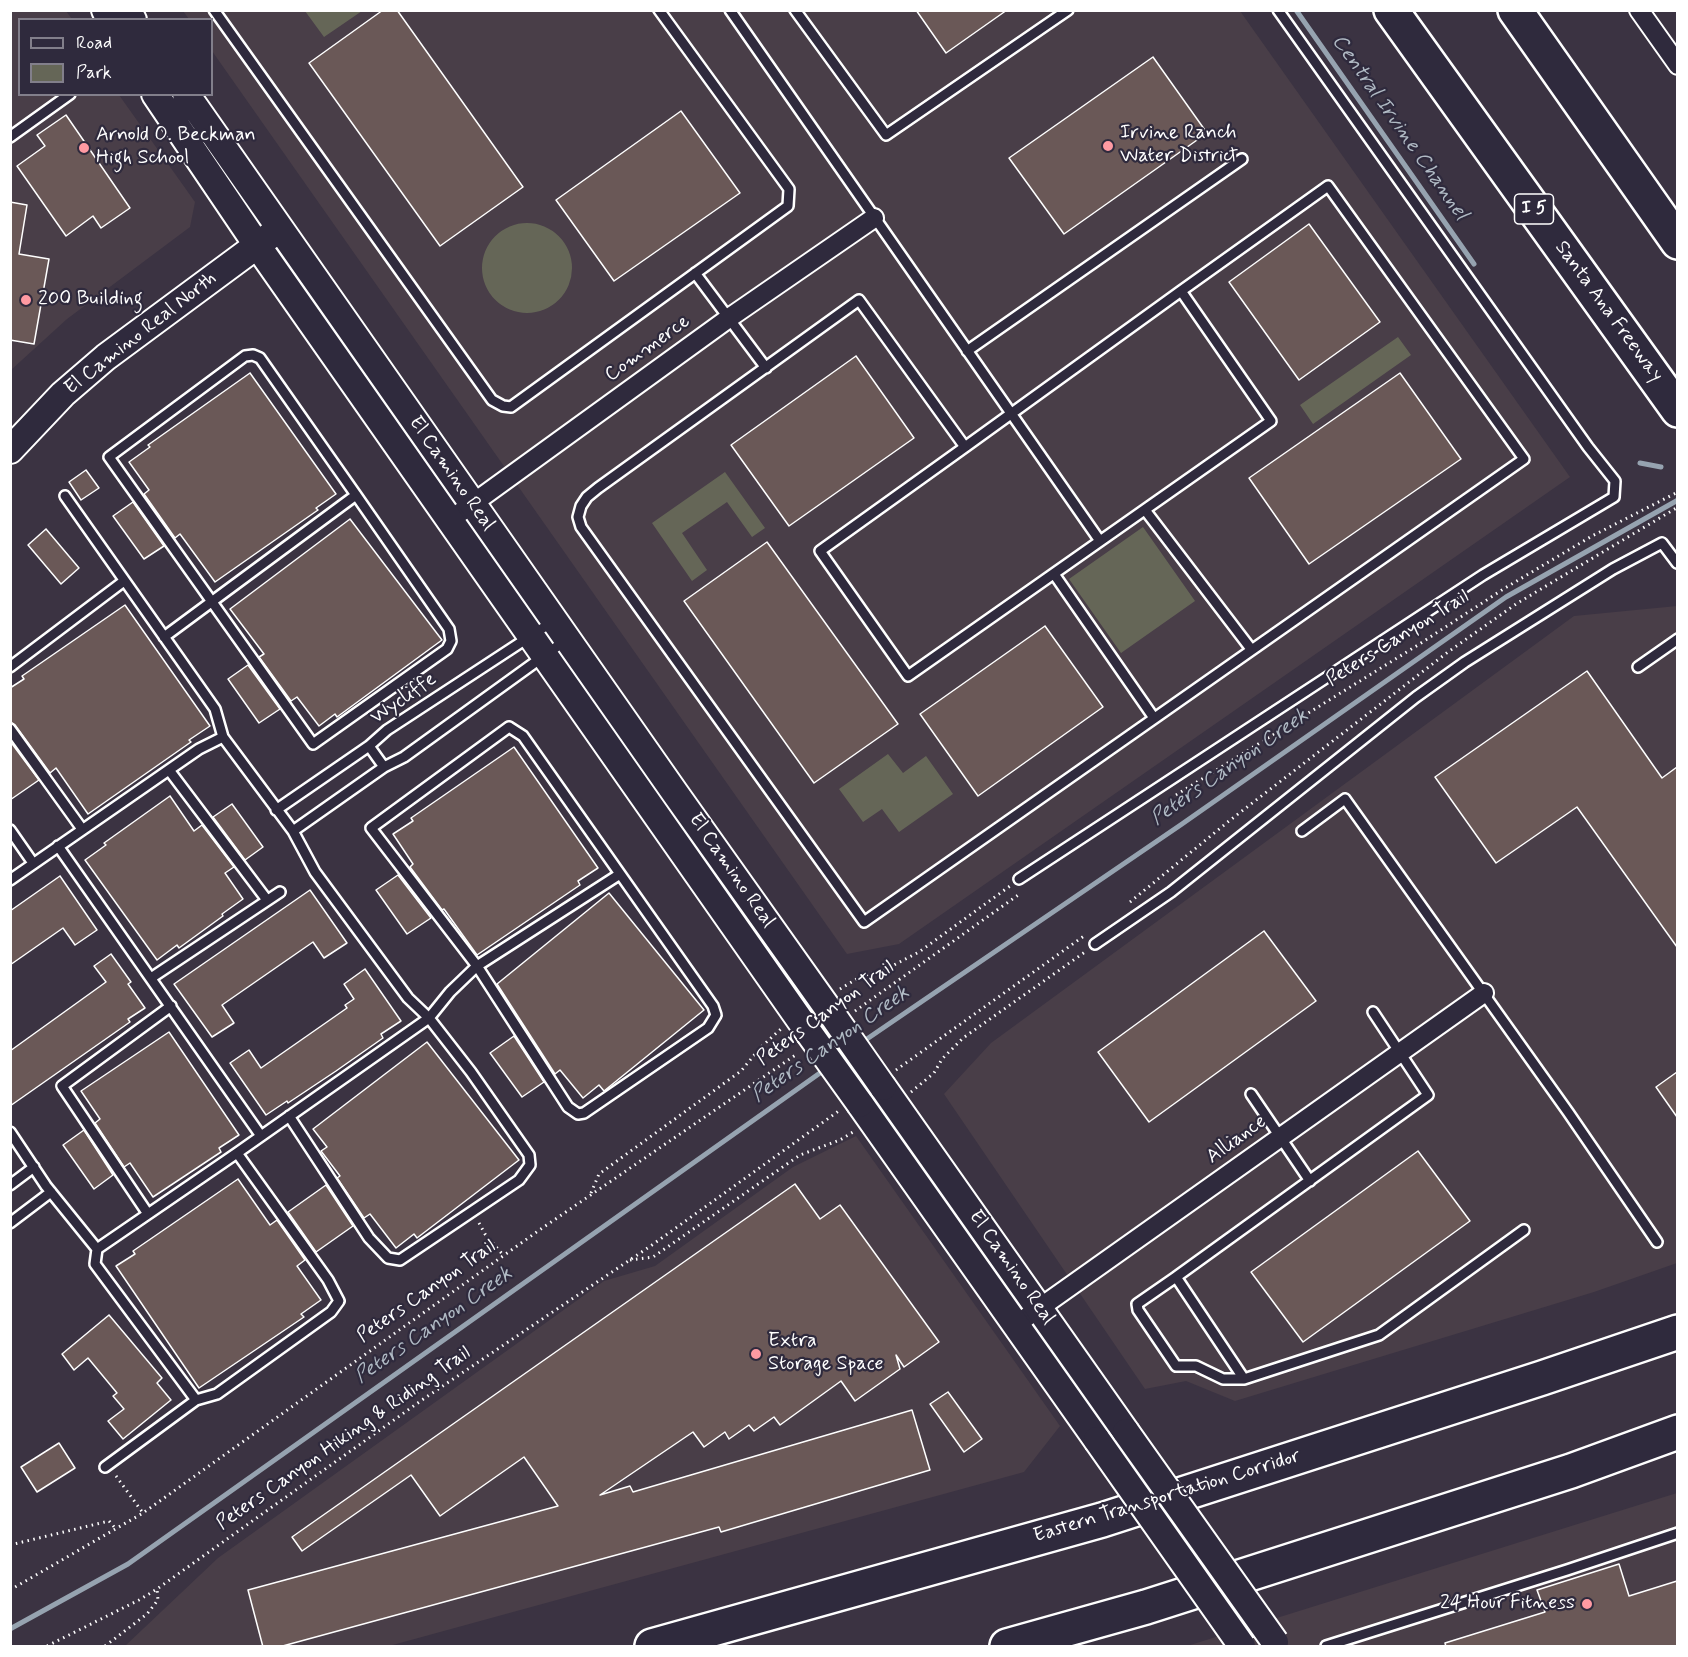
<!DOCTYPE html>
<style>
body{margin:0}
#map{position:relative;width:1688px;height:1657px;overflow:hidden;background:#3b3342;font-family:Mynerve,sans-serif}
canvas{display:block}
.frame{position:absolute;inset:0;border:12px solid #fff;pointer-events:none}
.legend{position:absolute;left:18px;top:18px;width:195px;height:78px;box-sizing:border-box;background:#2f2a3d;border:2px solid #827f8b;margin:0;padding:8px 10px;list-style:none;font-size:18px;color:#fff}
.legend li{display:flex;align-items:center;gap:12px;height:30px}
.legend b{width:30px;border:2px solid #827f8b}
</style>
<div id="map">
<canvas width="1688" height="1657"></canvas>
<div class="frame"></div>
<ul class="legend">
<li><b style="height:8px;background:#2f2a3d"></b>Road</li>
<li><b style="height:16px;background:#656657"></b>Park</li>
</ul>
</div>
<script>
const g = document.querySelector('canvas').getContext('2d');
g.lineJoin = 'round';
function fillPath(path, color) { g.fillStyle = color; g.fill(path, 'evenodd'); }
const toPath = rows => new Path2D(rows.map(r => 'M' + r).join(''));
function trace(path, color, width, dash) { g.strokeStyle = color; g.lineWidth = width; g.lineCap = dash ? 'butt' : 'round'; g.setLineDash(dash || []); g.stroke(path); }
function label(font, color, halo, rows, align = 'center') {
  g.font = font + ' Mynerve,sans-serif'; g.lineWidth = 4.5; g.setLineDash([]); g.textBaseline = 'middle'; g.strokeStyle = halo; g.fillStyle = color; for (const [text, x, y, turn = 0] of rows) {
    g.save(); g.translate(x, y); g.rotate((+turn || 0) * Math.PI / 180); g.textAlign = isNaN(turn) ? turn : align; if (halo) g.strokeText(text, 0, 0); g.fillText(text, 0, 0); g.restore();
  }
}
fillPath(toPath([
 [11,11,66,11,72,19,20,20,20,94,119,95,195,202,190,227,67,319,11,370],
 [183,11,1240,11,1570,477,899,944,847,954,212,51,212,20,189,19],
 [1677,606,1677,1263,1594,1292,1235,1401,1186,1381,1145,1389,944,1094,991,1043,1574,616],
 [856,1136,1060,1426,1024,1472,389,1646,125,1646,218,1558,604,1281,655,1266,793,1167],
 [1677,1493,1677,1646,1187,1646]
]), '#493e48');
fillPath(toPath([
 [305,11,362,11,324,37],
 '482 268a45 45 0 1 1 90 0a45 45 0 1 1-90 0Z',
 [1398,337,1411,355,1313,424,1300,405],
 [725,472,765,528,752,537,727,502,682,533,707,570,692,581,652,523],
 [1143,527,1195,601,1121,653,1069,579],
 [888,754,903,773,926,756,953,794,899,832,882,809,863,822,839,789]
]), '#656657');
trace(toPath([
 [1296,10,1474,264],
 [1640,463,1661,467],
 [861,1043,1182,824,1506,597,1678,500],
 [10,1629,128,1564,827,1068]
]), '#96a3b0', 5);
const building = toPath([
 [383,10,397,10,523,187,440,246,309,63,383,10],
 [916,10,1007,10,946,53,916,10],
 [1153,57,1207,133,1064,234,1009,158,1153,57],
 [681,111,740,193,614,281,556,200,681,111],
 [66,115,130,208,101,228,93,216,66,236,17,166,45,146,37,135,66,115],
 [10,202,27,205,19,254,49,259,34,344,10,340,10,202],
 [1309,224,1380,322,1299,380,1229,282,1309,224],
 [856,356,914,438,789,526,731,445,856,356],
 [250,373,336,494,316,508,318,510,215,582,180,534,175,538,144,494,149,490,129,462,150,447,148,445,250,373],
 [1400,373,1461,459,1309,564,1249,478,1400,373],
 [86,470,99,488,81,500,69,482,86,470],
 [133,502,164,546,144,559,113,516,133,502],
 [350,519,442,640,337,717,335,714,319,726,297,697,291,701,259,657,264,654,230,609,350,519],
 [46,529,79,568,61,584,28,545,46,529],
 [767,542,898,724,814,783,684,601,767,542],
 [125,605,210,726,189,740,191,742,88,814,56,768,50,773,15,725,10,722,10,688,24,679,22,676,125,605],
 [1045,626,1103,707,978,796,920,714,1045,626],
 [248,665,280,709,259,723,228,679,248,665],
 [1587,671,1662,778,1677,767,1677,947,1577,807,1496,863,1435,777,1587,671],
 [10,741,39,780,10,800,10,741],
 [514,747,598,868,578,881,580,885,477,955,444,909,442,910,410,867,413,864,393,834,413,821,411,818,514,747],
 [170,796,194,831,202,825,234,867,225,873,243,899,222,914,223,916,179,948,177,945,157,960,85,860,106,845,104,843,170,796],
 [232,804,263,847,245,860,213,817,232,804],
 [398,875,431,918,407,934,376,890,398,875],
 [60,876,97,930,75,945,63,928,10,965,10,911,60,876],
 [310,890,347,943,324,958,313,942,222,1005,234,1023,212,1037,174,984,310,890],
 [609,893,704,1010,604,1091,599,1085,583,1098,560,1070,555,1074,497,984,609,893],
 [1264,931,1316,1001,1149,1122,1098,1052,1264,931],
 [111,954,131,982,128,984,145,1008,128,1019,130,1022,10,1106,10,1051,106,982,94,966,111,954],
 [365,969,401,1021,381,1034,383,1038,336,1071,288,1103,287,1101,266,1115,230,1063,249,1050,261,1068,347,1008,345,1005,354,999,344,984,365,969],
 [169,1032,239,1135,219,1148,221,1152,153,1197,130,1163,124,1167,95,1123,100,1119,81,1091,169,1032],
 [514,1036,544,1082,522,1097,490,1053,514,1036],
 [427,1042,519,1160,417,1238,414,1234,396,1248,370,1214,364,1218,337,1178,340,1176,321,1151,327,1147,313,1129,427,1042],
 [1677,1072,1677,1117,1656,1087,1677,1072],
 [84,1130,113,1175,94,1189,63,1145,84,1130],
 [1418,1151,1470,1221,1303,1342,1251,1272,1418,1151],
 [238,1179,270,1225,277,1220,305,1260,297,1266,321,1300,301,1314,304,1317,199,1388,116,1266,135,1254,133,1251,238,1179],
 [795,1184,820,1219,840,1205,939,1342,904,1367,896,1355,900,1369,855,1401,841,1381,780,1425,774,1417,754,1431,749,1425,729,1439,725,1432,704,1447,693,1432,600,1495,630,1486,633,1492,912,1410,930,1470,721,1532,719,1527,279,1647,263,1647,248,1590,558,1506,524,1457,440,1516,411,1475,302,1551,292,1537,795,1184],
 [326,1185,353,1226,316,1252,288,1212,326,1185],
 [109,1315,162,1378,157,1383,171,1400,123,1439,108,1421,124,1409,113,1396,117,1393,88,1358,74,1370,62,1354,109,1315],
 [948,1392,982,1439,964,1452,930,1404,948,1392],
 [59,1443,75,1468,37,1492,21,1467,59,1443],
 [1619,1564,1629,1596,1677,1581,1677,1647,1446,1647,1445,1643,1545,1612,1537,1590,1619,1564]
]);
fillPath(building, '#6a5857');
trace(building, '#fff', 1.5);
const lane = toPath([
 [214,10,492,400,503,406,511,407,788,206,789,189,659,10],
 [730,10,1100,541],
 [795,10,886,135,1068,10],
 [10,137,70,94],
 [695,273,766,368],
 [967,351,1242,159],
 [253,355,260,358,356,495,449,629,451,641,447,649,313,744,109,457,245,356,253,355],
 [965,447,859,300,598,488,587,497,581,506,578,517,581,527,864,922,1524,459,1328,186,1181,291,965,447,820,551,908,676,1271,421,1181,291],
 [65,496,215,709,223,737,293,831,315,872,408,998,429,1018,471,1072,529,1155,530,1165,519,1180,400,1260,388,1258,369,1238,289,1116],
 [1145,510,1251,649],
 [1054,574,1154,718],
 [164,637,356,495],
 [10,667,124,581],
 [1638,667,1678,639],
 [509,727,523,736,713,1006,716,1015,708,1028,584,1113,578,1114,568,1107,477,966,371,828,509,727],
 [10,729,82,829],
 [369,746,384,767],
 [169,770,267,900],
 [276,810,369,746,387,730,552,622],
 [10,830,33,863],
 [293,831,384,767,404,757,566,640],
 [1302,831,1345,799,1568,1112,1657,1242],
 [58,846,261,1136],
 [1019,879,1483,575,1614,497,1615,481,1588,447,1278,10],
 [10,880,199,749,223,737],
 [1095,944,1171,892,1416,697,1465,662,1613,569,1662,543,1677,563],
 [151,978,280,892],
 [1373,1012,1428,1095,1176,1277,1244,1379,1379,1335,1524,1230],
 [1251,1094,1310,1181],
 [10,1132,46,1186,97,1249,95,1264,196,1400],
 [10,1185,34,1167],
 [148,1214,62,1086,171,1006],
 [10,1223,51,1192],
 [97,1249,237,1153,429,1018,450,992,477,966,620,874],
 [1176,1277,1137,1304,1138,1310,1176,1366,1196,1366,1223,1379,1244,1379],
 [105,1467,196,1400,217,1394,331,1312,339,1301,328,1280,237,1153],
 [1326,1646,1567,1570,1678,1533]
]);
const street = toPath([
 [1639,10,1678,65],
 [450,520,729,318,874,218],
 [1017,1324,1484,993]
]);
const secondary = toPath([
 [105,10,110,20],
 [127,10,133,20],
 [155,94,257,245,809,1033],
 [186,94,675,793,834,1017],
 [10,450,63,394,106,357,271,235],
 [883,1087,1126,1432],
 [860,1104,1097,1440]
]);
const highway = toPath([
 [1391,10,1678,410],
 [1515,10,1678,242],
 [652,1646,1102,1520,1542,1378,1678,1332],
 [1007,1646,1146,1607,1571,1471,1678,1432]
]);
trace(lane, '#fff', 14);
trace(street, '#fff', 22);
trace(secondary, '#fff', 30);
trace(highway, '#fff', 38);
trace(toPath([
 [1176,795,1418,645,1505,588,1592,536,1678,492],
 [1130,902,1229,821,1448,652,1516,604,1678,507],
 [840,989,860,977,890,967,919,952,1010,886],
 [855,1011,1021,893],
 [896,1070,1084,936],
 [911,1092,934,1073,942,1059,963,1038,1085,952],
 [591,1193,599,1174,741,1071,761,1047,781,1029],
 [479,1223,485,1234,504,1256],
 [630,1260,653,1257,800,1155,840,1140,853,1132],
 [116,1476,143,1513],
 [10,1545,109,1521,116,1529],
 [10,1590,143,1513,538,1231,797,1054],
 [47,1646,139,1600,157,1589,422,1400,652,1245,840,1110],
 [105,1646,147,1614,158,1600,157,1589]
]), '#fff', 3, [1.5, 4.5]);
trace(lane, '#2f2a3d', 9);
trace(street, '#2f2a3d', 18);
trace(secondary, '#2f2a3d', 26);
trace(highway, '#2f2a3d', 33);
const secondaryBridge = toPath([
 [834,1017,883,1087],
 [809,1033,860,1104],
 [1126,1432,1275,1642],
 [1097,1440,1242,1646]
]);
trace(secondaryBridge, '#fff', 30, []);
trace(secondaryBridge, '#2f2a3d', 26);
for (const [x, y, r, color] of [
 [1108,146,6,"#ff9aa2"],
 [84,148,6,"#ff9aa2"],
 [26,300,6,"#ff9aa2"],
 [756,1354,6,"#ff9aa2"],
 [1587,1604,6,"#ff9aa2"]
]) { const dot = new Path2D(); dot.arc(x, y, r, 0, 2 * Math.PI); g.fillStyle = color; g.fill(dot); trace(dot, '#2f2a3d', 2); }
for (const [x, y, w] of [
 [1534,209,39]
]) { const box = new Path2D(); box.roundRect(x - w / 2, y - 15, w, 30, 4.5); g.fillStyle = '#2f2a3d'; g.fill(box); trace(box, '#fff', 1.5); }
label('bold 18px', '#fff', null, [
 ["I 5",1534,209]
]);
label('20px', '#fff', '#2f2a3d', [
 ["Irvine Ranch",1120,134],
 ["Water District",1120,157],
 ["Arnold O. Beckman",96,136],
 ["High School",96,159],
 ["200 Building",38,300],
 ["Extra",768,1342],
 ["Storage Space",768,1365],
 ["24 Hour Fitness",1575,1604,"right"]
], 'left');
label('20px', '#fff', '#2f2a3d', [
 ["Santa Ana Freeway",1608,312,54],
 ["El Camino Real North",141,334,-38],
 ["Commerce",648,349,-36],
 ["El Camino Real",451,474,55],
 ["Peters Canyon Trail",1398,639,-32],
 ["Wycliffe",404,699,-35],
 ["El Camino Real",731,871,55],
 ["Peters Canyon Trail",826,1014,-36],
 ["Alliance",1237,1140,-36],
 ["El Camino Real",1011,1268,55],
 ["Peters Canyon Trail",427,1292,-35],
 ["Peters Canyon Hiking & Riding Trail",344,1439,-35],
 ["Eastern Transportation Corridor",1167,1497,-17]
]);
label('italic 21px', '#b0bac4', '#2f2a3d', [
 ["Central Irvine Channel",1399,128,55],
 ["Peters Canyon Creek",1230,768,-35],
 ["Peters Canyon Creek",831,1045,-35],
 ["Peters Canyon Creek",434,1326,-35]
]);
</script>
